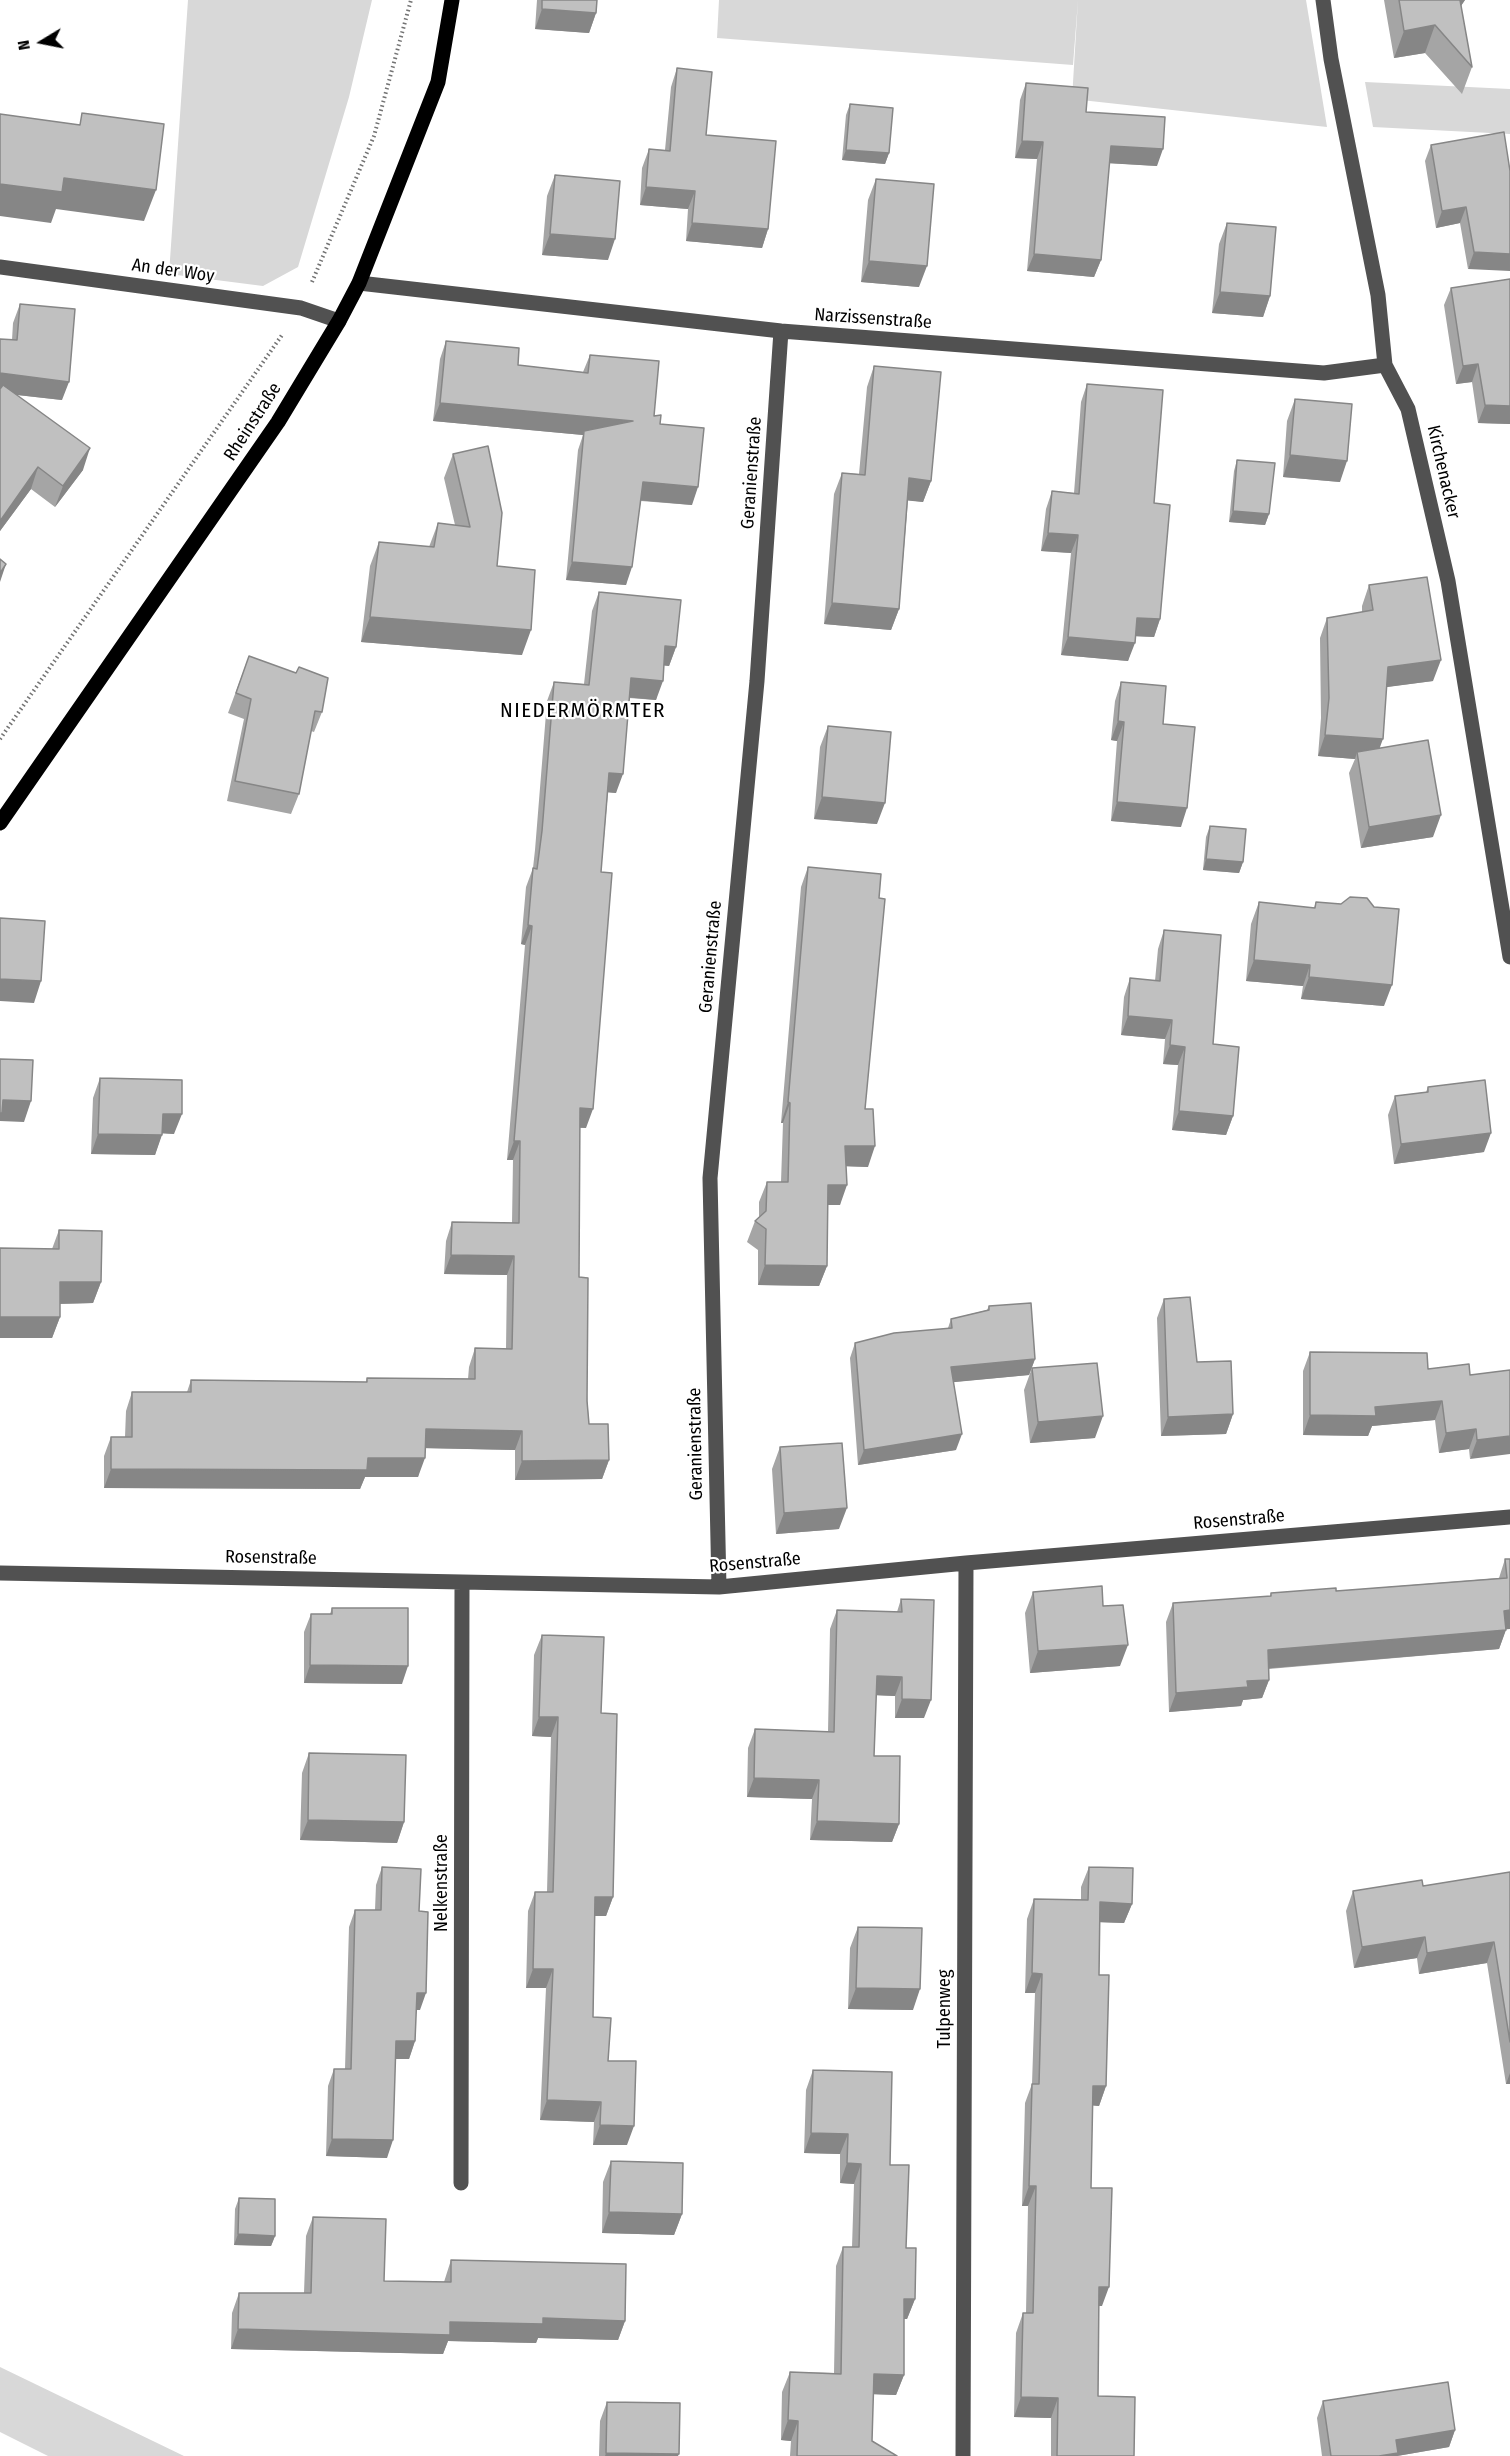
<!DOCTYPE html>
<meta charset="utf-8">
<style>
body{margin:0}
#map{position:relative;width:1510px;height:2456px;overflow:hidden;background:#fff;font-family:"Fira Sans Condensed",sans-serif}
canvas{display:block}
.north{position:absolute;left:12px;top:12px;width:60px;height:60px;-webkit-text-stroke:4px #fff;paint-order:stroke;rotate:260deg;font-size:16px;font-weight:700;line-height:24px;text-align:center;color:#000}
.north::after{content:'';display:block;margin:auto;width:21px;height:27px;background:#000;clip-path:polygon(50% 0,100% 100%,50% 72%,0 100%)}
</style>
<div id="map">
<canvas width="1510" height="2456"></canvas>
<div class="north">N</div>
</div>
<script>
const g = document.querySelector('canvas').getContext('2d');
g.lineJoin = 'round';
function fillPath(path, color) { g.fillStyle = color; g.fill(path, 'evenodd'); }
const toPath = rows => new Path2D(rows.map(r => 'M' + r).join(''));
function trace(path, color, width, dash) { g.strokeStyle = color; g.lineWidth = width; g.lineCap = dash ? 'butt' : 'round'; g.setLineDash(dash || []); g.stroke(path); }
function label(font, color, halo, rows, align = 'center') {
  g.font = font + ' "Fira Sans Condensed",sans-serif'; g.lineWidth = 4.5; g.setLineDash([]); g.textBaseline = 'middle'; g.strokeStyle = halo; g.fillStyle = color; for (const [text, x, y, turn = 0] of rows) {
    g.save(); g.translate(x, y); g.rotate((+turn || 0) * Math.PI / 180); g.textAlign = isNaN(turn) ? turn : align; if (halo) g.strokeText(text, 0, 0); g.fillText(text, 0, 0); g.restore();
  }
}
fillPath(toPath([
 [188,0,372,0,349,97,298,267,263,286,169,274],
 [719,0,1078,0,1073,65,717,38],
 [1078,0,1306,0,1327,127,1072,99],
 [1365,82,1510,89,1510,134,1373,127],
 [0,2367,184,2456,48,2456,0,2432]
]), '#d8d8d8');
trace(toPath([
 [312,282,374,136,411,0],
 [0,739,282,335]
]), '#737373', 4, [1.5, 3]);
trace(toPath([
 [1323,0,1331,59,1378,295,1385,365,1408,409,1448,581,1510,957],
 [0,267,301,308,339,321],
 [359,283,781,331,1324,373,1385,365],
 [0,1573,719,1587,966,1563,1510,1517],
 [719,1587,710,1178,757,681,781,331],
 [461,2183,462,1582],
 [963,2456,966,1563]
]), '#515151', 15);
trace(toPath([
 [0,823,278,422,339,321,359,283,438,82,452,0]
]), '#000', 15);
fillPath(toPath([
 [537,0,597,0,596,13,589,33,535,29],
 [1384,0,1465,0,1461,6,1472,67,1462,94,1425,53,1394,58],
 [677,68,706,135,768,229,762,248,686,241,688,209,640,205,642,168,649,149,665,150,671,87],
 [1026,83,1086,112,1157,166,1109,163,1101,260,1094,277,1027,271,1037,159,1015,158,1020,100],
 [850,104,889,153,885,164,842,160,846,115],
 [1431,145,1510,171,1468,269,1460,223,1436,228,1425,161],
 [555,175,608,260,542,255,547,196],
 [876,179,919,287,861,282,868,200],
 [1227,223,1270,296,1263,317,1212,313,1219,244],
 [1510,279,1510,424,1478,423,1472,382,1456,384,1444,305,1451,288],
 [20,304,62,400,17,395,83,470,55,507,31,489,0,531,0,339,12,340,13,323],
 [446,341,518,365,583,372,590,355,654,416,660,424,692,505,641,501,626,585,566,580,578,450,583,435,433,421,440,359],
 [874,366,931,481,923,502,908,500,899,609,891,630,824,624,834,494,842,473,859,474,867,387],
 [1087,384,1154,503,1160,619,1154,637,1135,636,1128,661,1061,655,1071,553,1041,551,1046,509,1052,491,1074,493,1081,402],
 [1295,399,1340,482,1283,477,1287,421],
 [453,454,497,566,522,655,361,642,370,566,379,542,429,547,438,523,455,525,444,478],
 [1237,460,1269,514,1265,525,1229,522,1234,471],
 [1369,585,1433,681,1386,687,1380,748,1433,837,1361,848,1349,773,1355,759,1318,756,1321,718,1320,638,1327,618,1362,612,1362,606],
 [599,592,676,647,669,666,664,665,656,700,629,698,616,793,608,792,601,872,586,1128,580,1128,579,1277,589,1424,609,1460,602,1479,515,1480,515,1450,425,1448,418,1477,365,1477,360,1489,104,1488,104,1456,111,1437,125,1437,126,1411,132,1392,187,1392,191,1380,366,1382,367,1378,468,1379,469,1367,475,1348,506,1349,507,1275,444,1274,446,1241,452,1222,512,1223,513,1160,507,1160,525,945,521,944,526,887,533,868,535,850,547,701,554,682,584,684,592,611],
 [249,656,322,712,314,732,311,731,299,794,291,814,227,801,244,719,228,713],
 [1121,682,1181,827,1111,821,1117,741,1111,740,1115,701],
 [828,726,877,824,814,819,820,747],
 [1210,826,1243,862,1239,873,1203,870,1206,837],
 [808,867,865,1109,868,1167,846,1166,840,1205,827,1205,827,1266,819,1286,758,1285,758,1250,747,1242,755,1221,759,1217,759,1202,767,1182,781,1182,783,1123,781,1123,801,887],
 [1259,902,1314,908,1316,902,1384,1006,1301,999,1303,986,1246,981,1251,924],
 [1164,930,1213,1044,1233,1116,1226,1135,1172,1130,1178,1065,1163,1064,1165,1039,1121,1035,1124,997,1130,978,1155,981,1158,949],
 [100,1078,174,1134,162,1133,155,1155,91,1154,93,1098],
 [1428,1087,1484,1152,1394,1164,1388,1115,1395,1096,1426,1092],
 [59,1230,101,1282,93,1303,60,1304,60,1317,52,1338,52,1249],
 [1164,1299,1197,1362,1233,1414,1226,1434,1161,1436,1157,1318],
 [989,1306,1035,1359,1029,1375,953,1382,956,1450,858,1465,850,1358,855,1343,948,1328,951,1319,987,1310],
 [1310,1352,1470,1375,1510,1370,1470,1459,1469,1449,1439,1453,1435,1420,1372,1426,1368,1436,1303,1435,1303,1371],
 [1032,1368,1095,1438,1030,1443,1024,1390],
 [780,1447,839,1529,776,1534,772,1469],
 [1505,1559,1510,1559,1506,1629,1499,1649,1269,1669,1269,1680,1262,1698,1243,1700,1241,1706,1169,1712,1166,1622,1173,1603,1270,1596,1271,1593,1336,1591,1499,1578],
 [1033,1592,1120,1666,1030,1673,1025,1613],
 [901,1599,924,1718,895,1718,895,1696,876,1695,874,1756,899,1824,892,1842,810,1840,812,1799,747,1797,748,1748,755,1729,828,1732,830,1629,837,1610,897,1612],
 [332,1608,402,1684,304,1683,304,1632,311,1614,330,1614],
 [542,1635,601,1713,613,1897,606,1916,595,1916,593,2017,608,2061,627,2145,593,2145,594,2122,540,2120,546,1988,526,1988,528,1911,535,1892,547,1892,551,1737,532,1736,534,1655],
 [309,1753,404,1822,397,1843,300,1840,302,1773],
 [382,1867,419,1911,420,2010,416,2010,415,2041,409,2059,395,2059,387,2158,326,2156,328,2086,334,2069,345,2069,349,1927,355,1910,375,1910,376,1885],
 [1089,1867,1132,1904,1124,1923,1100,1922,1099,1975,1106,2086,1099,2106,1092,2105,1091,2188,1102,2306,1099,2306,1098,2396,1134,2456,1051,2456,1051,2418,1014,2417,1016,2333,1023,2313,1026,2313,1028,2206,1022,2206,1024,2142,1025,2103,1032,2084,1035,1993,1025,1993,1027,1919,1034,1899,1081,1900,1081,1887],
 [1510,1872,1510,2084,1506,2084,1487,1963,1419,1974,1417,1958,1354,1968,1346,1911,1353,1891,1423,1886],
 [858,1927,913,2010,848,2009,850,1948],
 [813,2070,890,2165,906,2248,915,2299,907,2319,904,2319,904,2375,896,2395,873,2394,872,2441,897,2456,790,2456,791,2441,781,2440,782,2392,790,2372,834,2373,836,2266,843,2247,852,2247,854,2184,840,2183,840,2154,804,2153,806,2090],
 [611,2161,682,2214,674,2235,602,2233,603,2182],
 [239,2198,275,2236,271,2246,234,2245,235,2209],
 [313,2217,384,2281,444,2282,451,2260,625,2321,618,2340,538,2338,536,2343,448,2341,443,2354,231,2349,232,2313,239,2293,304,2293,306,2236],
 [1323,2401,1455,2430,1449,2447,1397,2456,1322,2456,1317,2418],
 [607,2402,678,2456,599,2456,600,2421]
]), '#a5a5a5');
fillPath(toPath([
 [1458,0,1465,0,1449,23],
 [542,9,596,13,589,33,535,29],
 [1435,25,1425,53,1394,58,1404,31],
 [1022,141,1043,142,1037,159,1015,158],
 [1111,146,1163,149,1157,166,1105,163],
 [846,150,889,153,885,164,842,160],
 [64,178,156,190,144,221,56,209,51,223,0,216,0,184],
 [646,187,695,191,688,209,640,205],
 [1466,207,1460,223,1436,228,1442,211],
 [692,223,768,229,762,248,686,241],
 [550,234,615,239,608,260,542,255],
 [1474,252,1510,254,1510,271,1468,269],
 [1034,254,1101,260,1094,277,1027,271],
 [869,261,927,266,919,287,861,282],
 [1220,292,1270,296,1263,317,1212,313],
 [1478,364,1472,382,1456,384,1463,366],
 [0,373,69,382,62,400,0,393],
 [440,403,633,421,584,431,583,435,433,421],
 [1485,405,1510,406,1510,424,1478,423],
 [90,448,83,470,55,507,63,486],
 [1290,455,1347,461,1340,482,1283,477],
 [38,467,31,489,0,531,0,521],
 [909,478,931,481,923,502,902,500],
 [643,482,698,487,692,505,636,500],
 [1233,511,1269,514,1265,525,1229,522],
 [1048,533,1078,535,1071,553,1041,551],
 [572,562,632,567,626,585,566,580],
 [6,564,0,582,0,573],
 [832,603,899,609,891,630,824,624],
 [370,617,531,630,522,655,361,642],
 [1137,618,1160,619,1154,637,1130,636],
 [1068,637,1135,643,1128,661,1061,655],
 [665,646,676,647,669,666,658,665],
 [1441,660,1433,681,1380,688,1388,667],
 [631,678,663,681,656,700,624,697],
 [1118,721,1124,722,1117,741,1111,740],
 [1325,735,1383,739,1375,760,1357,752,1355,759,1318,756],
 [609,773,623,774,616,793,603,792],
 [822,797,885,803,877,824,814,819],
 [1117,802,1187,808,1181,827,1111,821],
 [1441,815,1433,837,1361,848,1369,827],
 [1206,859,1243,862,1239,873,1203,870],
 [528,925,532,926,525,945,521,944],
 [1254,960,1310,965,1303,986,1246,981],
 [1309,977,1392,985,1384,1006,1301,999],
 [0,979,41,981,34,1003,0,1001],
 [1128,1016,1172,1020,1165,1039,1121,1035],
 [1170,1045,1185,1047,1178,1065,1163,1064],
 [3,1100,31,1101,24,1122,0,1121,0,1108],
 [788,1102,790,1103,783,1123,781,1123],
 [580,1108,593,1109,586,1128,574,1127],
 [1179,1111,1233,1116,1226,1135,1172,1130],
 [163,1114,182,1114,174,1134,156,1133],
 [1491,1133,1484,1152,1394,1164,1401,1144],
 [98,1134,162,1135,155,1155,91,1154],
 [514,1141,520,1141,513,1160,507,1160],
 [845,1146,875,1146,868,1167,837,1166],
 [828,1185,847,1185,840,1205,820,1205],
 [451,1255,514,1256,507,1275,444,1274],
 [765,1265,827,1266,819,1286,758,1285],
 [60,1282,101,1282,93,1303,53,1304],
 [0,1317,60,1317,52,1338,0,1338],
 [1035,1359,1029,1375,945,1383,951,1367],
 [1442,1401,1435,1420,1372,1426,1368,1436,1303,1435,1310,1415,1375,1407],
 [1233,1414,1226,1434,1161,1436,1168,1417],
 [1103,1416,1095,1438,1030,1443,1038,1422],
 [426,1429,522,1431,515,1450,419,1448],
 [1476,1429,1469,1449,1439,1453,1446,1433],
 [962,1434,956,1450,858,1465,864,1450],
 [1510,1436,1510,1454,1470,1459,1477,1440],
 [368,1458,425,1458,418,1477,365,1477,360,1489,104,1488,111,1469],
 [609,1460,602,1479,515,1480,522,1461],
 [847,1508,839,1529,776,1534,784,1513],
 [1510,1610,1510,1629,1497,1630,1504,1611],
 [1506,1630,1499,1649,1261,1669,1268,1650],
 [1128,1645,1120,1666,1030,1673,1038,1651],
 [310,1665,408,1666,402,1684,304,1683],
 [877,1676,902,1677,895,1696,870,1695],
 [1269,1680,1262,1698,1243,1700,1241,1706,1169,1712,1176,1693,1247,1681],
 [902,1699,931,1700,924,1718,895,1718],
 [539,1717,558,1717,551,1737,532,1736],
 [754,1778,819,1780,812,1799,747,1797],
 [308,1820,404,1822,397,1843,300,1840],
 [817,1821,899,1824,892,1842,810,1840],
 [595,1897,613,1897,606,1916,588,1916],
 [1100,1902,1132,1904,1124,1923,1093,1922],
 [1425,1937,1417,1958,1354,1968,1362,1947],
 [1494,1942,1487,1963,1419,1974,1427,1953],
 [533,1969,553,1969,546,1988,526,1988],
 [1032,1973,1042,1974,1035,1993,1025,1993],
 [856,1988,920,1989,913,2010,848,2009],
 [417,1993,426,1993,420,2010,410,2010],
 [396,2041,415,2041,409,2059,389,2059],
 [1510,2073,1510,2084,1506,2084],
 [1093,2086,1106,2086,1099,2106,1086,2105],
 [547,2100,601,2102,594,2122,540,2120],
 [600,2125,634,2126,627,2145,593,2145],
 [811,2133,848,2134,840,2154,804,2153],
 [332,2139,393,2140,387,2158,326,2156],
 [847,2163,861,2164,854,2184,840,2183],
 [1029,2186,1036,2186,1028,2206,1022,2206],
 [609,2212,682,2214,674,2235,602,2233],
 [238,2234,275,2236,271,2246,234,2245],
 [1099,2287,1109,2287,1102,2306,1092,2306],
 [904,2299,915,2299,907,2319,897,2319],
 [543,2318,625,2321,618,2340,538,2338,536,2343,448,2341,443,2354,231,2349,238,2329],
 [874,2374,904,2375,896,2395,866,2394],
 [1021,2397,1058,2398,1051,2418,1014,2417],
 [788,2420,798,2421,791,2441,781,2440],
 [1455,2430,1449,2447,1397,2456,1379,2456,1396,2440],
 [606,2453,679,2454,678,2456,605,2456]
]), '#868686');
const building = toPath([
 [542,0,597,0,596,13,542,9,542,0],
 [1399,0,1460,0,1472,67,1435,25,1404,31,1399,0],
 [677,68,712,72,706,135,776,141,768,229,692,223,695,191,646,187,649,149,670,151,677,68],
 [1026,83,1088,88,1086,112,1165,117,1163,149,1111,146,1101,260,1034,254,1043,142,1022,141,1026,83],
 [850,104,893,108,889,153,846,150,850,104],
 [82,113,164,124,156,190,64,178,62,192,0,184,0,114,80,125,82,113],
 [1504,132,1510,171,1510,254,1474,252,1466,207,1442,211,1431,145,1504,132],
 [555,175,620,181,615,239,550,234,555,175],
 [876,179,934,184,927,266,869,261,876,179],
 [1227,223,1276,227,1270,296,1220,292,1227,223],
 [1510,279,1510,406,1485,405,1478,364,1463,366,1451,288,1510,279],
 [20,304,75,309,69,382,0,373,0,339,17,340,20,304],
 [446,341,519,348,518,365,588,373,590,355,659,361,654,416,661,415,660,424,704,428,698,487,643,482,632,567,572,562,584,431,633,421,440,403,446,341],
 [874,366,941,372,931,481,909,478,899,609,832,603,842,473,865,475,874,366],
 [1087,384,1163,390,1154,503,1170,505,1160,619,1137,618,1135,643,1068,637,1078,535,1048,533,1052,491,1079,494,1087,384],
 [3,385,90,448,63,486,38,467,0,521,0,389,3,385],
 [1295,399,1352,404,1347,461,1290,455,1295,399],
 [488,446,502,513,497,566,535,570,531,630,370,617,379,542,434,547,438,523,470,527,453,454,488,446],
 [1237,460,1275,463,1269,514,1233,511,1237,460],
 [0,559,6,564,0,573,0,559],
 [1427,577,1441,660,1388,667,1383,739,1325,735,1329,698,1327,618,1373,610,1369,585,1427,577],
 [599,592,681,600,676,647,665,646,663,681,631,678,623,774,609,773,601,872,612,873,593,1109,580,1108,579,1277,588,1278,587,1401,589,1424,608,1424,609,1460,522,1461,522,1431,426,1429,425,1458,368,1458,367,1470,111,1469,111,1437,132,1437,132,1392,191,1392,191,1380,367,1382,367,1378,475,1379,475,1348,512,1349,514,1256,451,1255,452,1222,519,1223,520,1141,514,1141,532,926,528,925,533,868,537,869,542,831,554,682,589,685,599,592],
 [249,656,296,673,299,667,328,678,322,712,315,711,299,794,235,781,251,699,236,693,249,656],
 [1121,682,1166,686,1163,724,1195,727,1187,808,1117,802,1124,722,1118,721,1121,682],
 [828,726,891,732,885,803,822,797,828,726],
 [1428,740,1441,815,1369,827,1357,752,1428,740],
 [1210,826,1246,829,1243,862,1206,859,1210,826],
 [808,867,881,874,879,898,885,899,865,1109,873,1109,875,1146,845,1146,847,1185,828,1185,827,1266,765,1265,766,1229,755,1221,766,1211,767,1182,788,1182,790,1103,788,1102,808,867],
 [1350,897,1367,898,1374,907,1399,909,1392,985,1309,977,1310,965,1254,960,1259,902,1315,908,1316,902,1341,904,1350,897],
 [0,918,45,921,41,981,0,979,0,918],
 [1164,930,1221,935,1213,1044,1239,1047,1233,1116,1179,1111,1185,1047,1170,1045,1172,1020,1128,1016,1130,978,1160,981,1164,930],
 [0,1059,33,1060,31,1101,3,1100,2,1113,0,1113,0,1059],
 [100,1078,182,1080,182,1114,163,1114,162,1135,98,1134,100,1078],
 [1485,1080,1491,1133,1401,1144,1395,1096,1428,1092,1428,1087,1485,1080],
 [59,1230,102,1231,101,1282,60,1282,60,1317,0,1317,0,1248,59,1249,59,1230],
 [1190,1297,1197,1362,1231,1361,1233,1414,1168,1417,1164,1299,1190,1297],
 [1031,1303,1035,1359,951,1367,962,1434,864,1450,855,1343,894,1333,952,1328,951,1319,989,1310,989,1306,1031,1303],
 [1310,1352,1427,1353,1428,1369,1469,1364,1470,1375,1510,1370,1510,1436,1477,1440,1476,1429,1446,1433,1442,1401,1375,1407,1376,1416,1310,1415,1310,1352],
 [1097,1363,1103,1416,1038,1422,1032,1368,1097,1363],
 [842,1443,847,1508,784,1513,780,1447,842,1443],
 [1505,1559,1510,1559,1510,1610,1504,1611,1506,1630,1268,1650,1269,1680,1247,1681,1248,1687,1176,1693,1173,1603,1271,1596,1271,1593,1336,1588,1336,1591,1507,1578,1505,1559],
 [1102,1586,1103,1606,1123,1605,1128,1645,1038,1651,1033,1592,1102,1586],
 [901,1599,934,1600,931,1700,902,1699,902,1677,877,1676,874,1756,900,1756,899,1824,817,1821,819,1780,754,1778,755,1729,834,1732,837,1610,902,1612,901,1599],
 [332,1608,408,1608,408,1666,310,1665,311,1614,332,1614,332,1608],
 [542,1635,604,1637,601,1713,617,1714,613,1897,595,1897,593,2017,611,2018,608,2061,636,2061,634,2126,600,2125,601,2102,547,2100,553,1969,533,1969,535,1892,553,1892,558,1717,539,1717,542,1635],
 [309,1753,406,1755,404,1822,308,1820,309,1753],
 [382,1867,421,1869,419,1911,428,1912,426,1993,417,1993,415,2041,396,2041,393,2140,332,2139,334,2069,351,2069,355,1910,381,1910,382,1867],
 [1089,1867,1133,1868,1132,1904,1100,1902,1099,1975,1109,1975,1106,2086,1093,2086,1091,2188,1112,2188,1109,2287,1099,2287,1098,2396,1135,2397,1134,2456,1057,2456,1058,2398,1021,2397,1023,2313,1033,2313,1036,2186,1029,2186,1031,2122,1032,2084,1039,2084,1042,1974,1032,1973,1034,1899,1088,1900,1089,1867],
 [1510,1872,1510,2042,1494,1942,1427,1953,1425,1937,1362,1947,1353,1891,1422,1880,1423,1886,1510,1872],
 [858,1927,922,1928,920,1989,856,1988,858,1927],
 [813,2070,892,2072,890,2165,909,2165,906,2248,916,2248,915,2299,904,2299,904,2375,874,2374,872,2441,897,2456,797,2456,798,2421,788,2420,790,2372,841,2374,843,2247,859,2247,861,2164,847,2163,848,2134,811,2133,813,2070],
 [611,2161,683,2163,682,2214,609,2212,611,2161],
 [239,2198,275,2199,275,2236,238,2234,239,2198],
 [313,2217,386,2219,384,2281,451,2282,451,2260,626,2264,625,2321,543,2318,543,2324,450,2322,450,2335,238,2329,239,2293,311,2293,313,2217],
 [1448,2382,1455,2430,1396,2440,1398,2453,1379,2456,1331,2456,1323,2401,1448,2382],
 [607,2402,680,2403,679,2454,606,2453,607,2402]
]);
fillPath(building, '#c0c0c0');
trace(building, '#868686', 1.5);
label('18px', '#000', '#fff', [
 ["An der Woy",173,271,8],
 ["Narzissenstraße",873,319,4],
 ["Rheinstraße",253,422,-57],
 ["Kirchenacker",1443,472,77],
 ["Geranienstraße",752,473,-86],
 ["Geranienstraße",711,957,-85],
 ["Geranienstraße",696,1444,-91],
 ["Rosenstraße",1239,1520,-5],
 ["Rosenstraße",271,1558,1],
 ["Rosenstraße",755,1563,-5],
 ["Nelkenstraße",442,1883,-90],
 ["Tulpenweg",945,2009,-90]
]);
g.letterSpacing = '1.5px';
label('21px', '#000', '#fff', [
 ["NIEDERMÖRMTER",583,711]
]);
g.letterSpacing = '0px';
</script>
